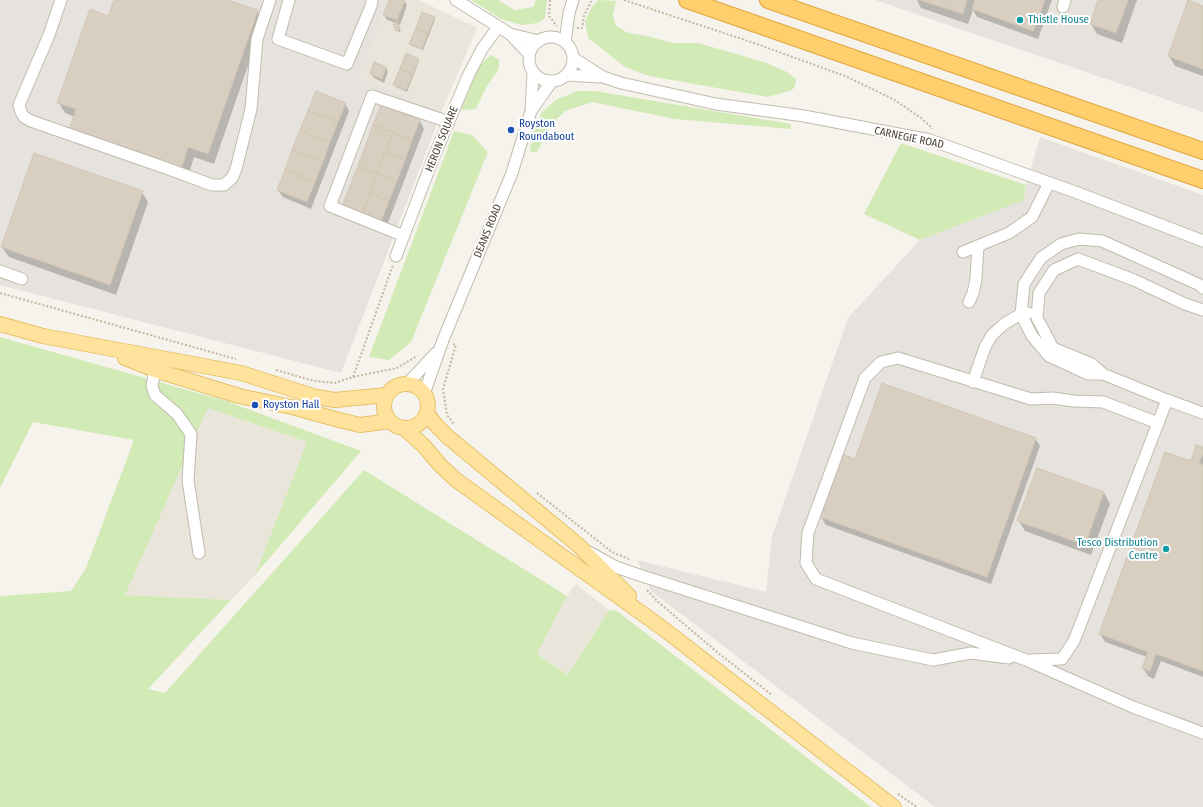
<!DOCTYPE html>
<style>
body{margin:0}
canvas{display:block;background:#f6f3ec}
</style>
<canvas width="1203" height="807"></canvas>
<script>
const g = document.querySelector('canvas').getContext('2d');
g.lineJoin = 'round';
function fillPath(path, color) { g.fillStyle = color; g.fill(path, 'evenodd'); }
const toPath = rows => new Path2D(rows.map(r => 'M' + r).join(''));
function trace(path, color, width, dash) { g.strokeStyle = color; g.lineWidth = width; g.lineCap = dash ? 'butt' : 'round'; g.setLineDash(dash || []); g.stroke(path); }
function label(font, color, halo, rows, align = 'center') {
  g.font = font + ' "Fira Sans Condensed",sans-serif'; g.lineWidth = 4; g.setLineDash([]); g.textBaseline = 'middle'; g.strokeStyle = halo; g.fillStyle = color; for (const [text, x, y, turn = 0] of rows) {
    g.save(); g.translate(x, y); g.rotate((+turn || 0) * Math.PI / 180); g.textAlign = isNaN(turn) ? turn : align; if (halo) g.strokeText(text, 0, 0); g.fillText(text, 0, 0); g.restore();
  }
}
fillPath(toPath([
 [388,0,419,0,477,28,442,111,360,78],
 [208,408,307,442,255,575,231,600,125,595],
 [576,584,609,610,568,675,537,654,567,596]
]), '#eae5da');
fillPath(toPath([
 [0,0,388,0,360,78,442,111,341,373,0,285],
 [875,0,1203,0,1203,112],
 [1040,137,1203,195,1203,807,935,807,651,591,637,560,766,592,772,536,848,318,920,240,1024,200,1026,185]
]), '#e6e2dd');
fillPath(toPath([
 [471,0,498,0,515,10,533,7,536,0,547,0,545,18,538,23,522,25,501,19],
 [598,0,616,1,613,15,616,26,628,33,647,36,674,43,698,43,764,62,787,72,796,79,795,86,792,90,768,97,649,76,625,67,588,38,585,21,592,7],
 [491,55,499,60,499,69,487,86,476,109,461,110,479,66],
 [577,91,595,91,791,124,791,129,675,119,592,102,565,111,552,124,537,152,530,152,533,131,542,112,556,100],
 [454,131,472,135,488,152,411,342,389,360,369,357],
 [901,143,1026,185,1024,200,920,240,864,214],
 [0,337,226,401,361,451,255,575,307,442,208,408,125,595,231,600,148,689,165,693,364,470,567,596,537,654,568,675,609,610,617,611,871,807,0,807,0,596,71,591,86,568,134,440,33,422,0,488]
]), '#d2eab5');
fillPath(toPath([
 [115,0,225,0,257,11,263,22,214,164,194,157,188,177,77,138,71,128,75,117,65,113,59,103,109,17],
 [390,0,404,0,407,5,400,25,397,24,401,31,398,32,396,23,387,20,384,15],
 [917,0,1052,0,1038,39,977,17,973,10,968,24,921,8],
 [1099,0,1137,0,1122,43,1097,34,1091,24],
 [1203,7,1203,76,1175,66,1169,56],
 [434,18,435,20,423,50,412,46,410,44],
 [418,59,419,61,407,92,396,87,395,85],
 [386,67,388,72,384,83,374,78,371,73],
 [345,103,349,111,311,209,283,197,278,190],
 [382,106,420,121,424,129,386,228,343,206],
 [142,192,148,202,116,295,9,257,2,247],
 [1035,438,1040,446,991,584,826,525,821,517,856,460],
 [1203,448,1203,677,1161,661,1154,679,1148,676,1143,668,1147,657,1105,642,1100,634,1191,462],
 [1104,493,1110,504,1091,555,1025,531,1019,521]
]), '#0003');
const building = toPath([
 [114,0,228,0,258,10,208,154,188,147,182,167,70,128,76,109,57,103,90,9,108,16,114,0],
 [389,0,405,0,397,20,383,15,389,0],
 [920,0,967,0,963,14,920,0],
 [975,0,1045,0,1033,31,972,9,975,0],
 [1098,0,1128,0,1116,33,1090,24,1098,0],
 [1188,0,1203,6,1203,69,1168,56,1188,0],
 [422,12,435,17,428,33,416,28,422,12],
 [397,22,400,29,396,31,393,24,397,22],
 [416,28,428,33,422,49,409,44,416,28],
 [406,53,419,59,413,74,400,69,406,53],
 [374,62,386,67,382,79,370,74,374,62],
 [400,69,413,74,406,90,393,85,400,69],
 [316,91,346,103,338,122,308,111,316,91],
 [381,105,420,120,412,140,373,125,381,105],
 [308,111,338,122,330,142,300,130,308,111],
 [373,125,393,133,377,173,358,166,373,125],
 [300,130,330,142,323,162,292,150,300,130],
 [393,133,412,140,405,160,385,153,393,133],
 [292,150,323,162,315,182,285,170,292,150],
 [34,153,143,191,110,285,1,247,34,153],
 [385,153,405,160,397,181,377,173,385,153],
 [358,166,377,173,362,214,342,206,358,166],
 [285,170,315,182,307,202,277,190,285,170],
 [377,173,397,181,389,201,370,193,377,173],
 [370,193,389,201,381,221,362,214,370,193],
 [882,383,1036,438,987,577,820,517,842,454,855,459,882,383],
 [1196,445,1203,447,1203,453,1199,463,1203,465,1203,671,1156,654,1150,671,1142,668,1148,652,1099,634,1165,452,1191,461,1196,445],
 [1037,468,1104,492,1085,545,1017,521,1037,468]
]);
fillPath(building, '#d8cfc1');
trace(building, '#d3c7b4', 1);
const minor = toPath([
 [61,0,49,35,19,105,21,112,24,117,31,121,166,168,212,185,224,185,232,178,236,169,251,109,257,39,270,0],
 [289,0,278,39,347,64,371,6,372,0],
 [456,0,510,34,539,41],
 [1063,7,1065,0],
 [510,34,529,54],
 '529 59a22 22 0 1 1 44 0a22 22 0 1 1-44 0Z',
 [565,42,569,13,573,0],
 [573,58,603,77,621,83,716,104,804,116,930,140,1078,193,1203,241],
 [566,75,600,77],
 [531,111,552,81],
 [404,236,330,206,372,96,449,122],
 [963,252,1009,233,1032,217,1049,183],
 [396,256,433,159,468,76,482,49,498,27],
 [0,271,22,279],
 [969,302,973,293,976,279,978,246],
 [155,370,152,386,155,395,177,414,191,434,188,480,199,553],
 [1103,374,1088,374,1049,356,1032,336,1021,314,1024,284,1041,258,1061,244,1079,239,1102,241,1200,285,1203,288],
 [973,382,985,347,992,335,1004,324,1021,314,1028,313],
 [407,384,436,353],
 [424,394,443,340,512,173,531,111,533,72],
 [1167,400,1103,374,1092,364,1053,348,1037,318,1039,293,1054,270,1078,259,1134,280,1185,304,1203,310],
 [1158,423,1103,402,1074,401,1052,398,1031,399,898,358,881,362,865,378,808,533,806,563,816,579,1026,660,1133,707,1203,733],
 [589,552,616,567,639,575,852,643,933,660,971,653,1009,658],
 [1030,660,1062,659,1074,641,1167,400,1203,413]
]);
const major = toPath([
 [0,324,43,336,241,373,316,397,335,400,387,395],
 [125,358,155,370,239,396,292,407,339,420,360,425,390,421],
 '384 406a22 22 0 1 1 44 0a22 22 0 1 1-44 0Z',
 [427,413,435,424,448,437,578,545,629,596],
 [404,428,424,446,440,465,456,480,661,627,894,807]
]);
const highway = toPath([
 [687,0,1203,180],
 [768,0,1203,151]
]);
trace(minor, '#c2bbae', 13);
trace(major, '#e6c16a', 16);
trace(highway, '#e0a43c', 18);
trace(toPath([
 [550,0,549,16,557,26],
 [624,0,754,43,845,76,893,99,921,118,931,127,932,129],
 [577,28,582,28,584,16,592,0],
 [0,293,236,359],
 [453,344,456,345,443,389,447,415,454,424],
 [276,370,314,381,335,383,353,377,397,368,417,356],
 [353,377,393,265],
 [537,493,612,552,629,559],
 [647,590,657,601,717,652,772,695],
 [898,794,917,807]
]), '#c4b79f', 2, [2, 2]);
trace(minor, '#fff', 11);
trace(major, '#ffe39c', 14);
trace(highway, '#ffcf6e', 16);
for (const [x, y, r, color] of [
 [1020,20,4,"#0f9aa8"],
 [511,130,4,"#1a4fb4"],
 [255,405,4,"#1a4fb4"],
 [1166,549,4,"#0f9aa8"]
]) { const dot = new Path2D(); dot.arc(x, y, r, 0, 2 * Math.PI); g.fillStyle = color; g.fill(dot); trace(dot, '#fff', 1.5); }
label('11px', '#0d838f', '#fff', [
 ["Thistle House",1028,20],
 ["Tesco Distribution",1158,543,"right"],
 ["Centre",1158,556,"right"]
], 'left');
label('11px', '#164399', '#fff', [
 ["Royston",519,124],
 ["Roundabout",519,137],
 ["Royston Hall",263,405]
], 'left');
label('11px', '#4b4439', '#fff', [
 ["CARNEGIE ROAD",909,138,12],
 ["HERON SQUARE",442,139,-68],
 ["DEANS ROAD",488,231,-68]
]);
</script>
